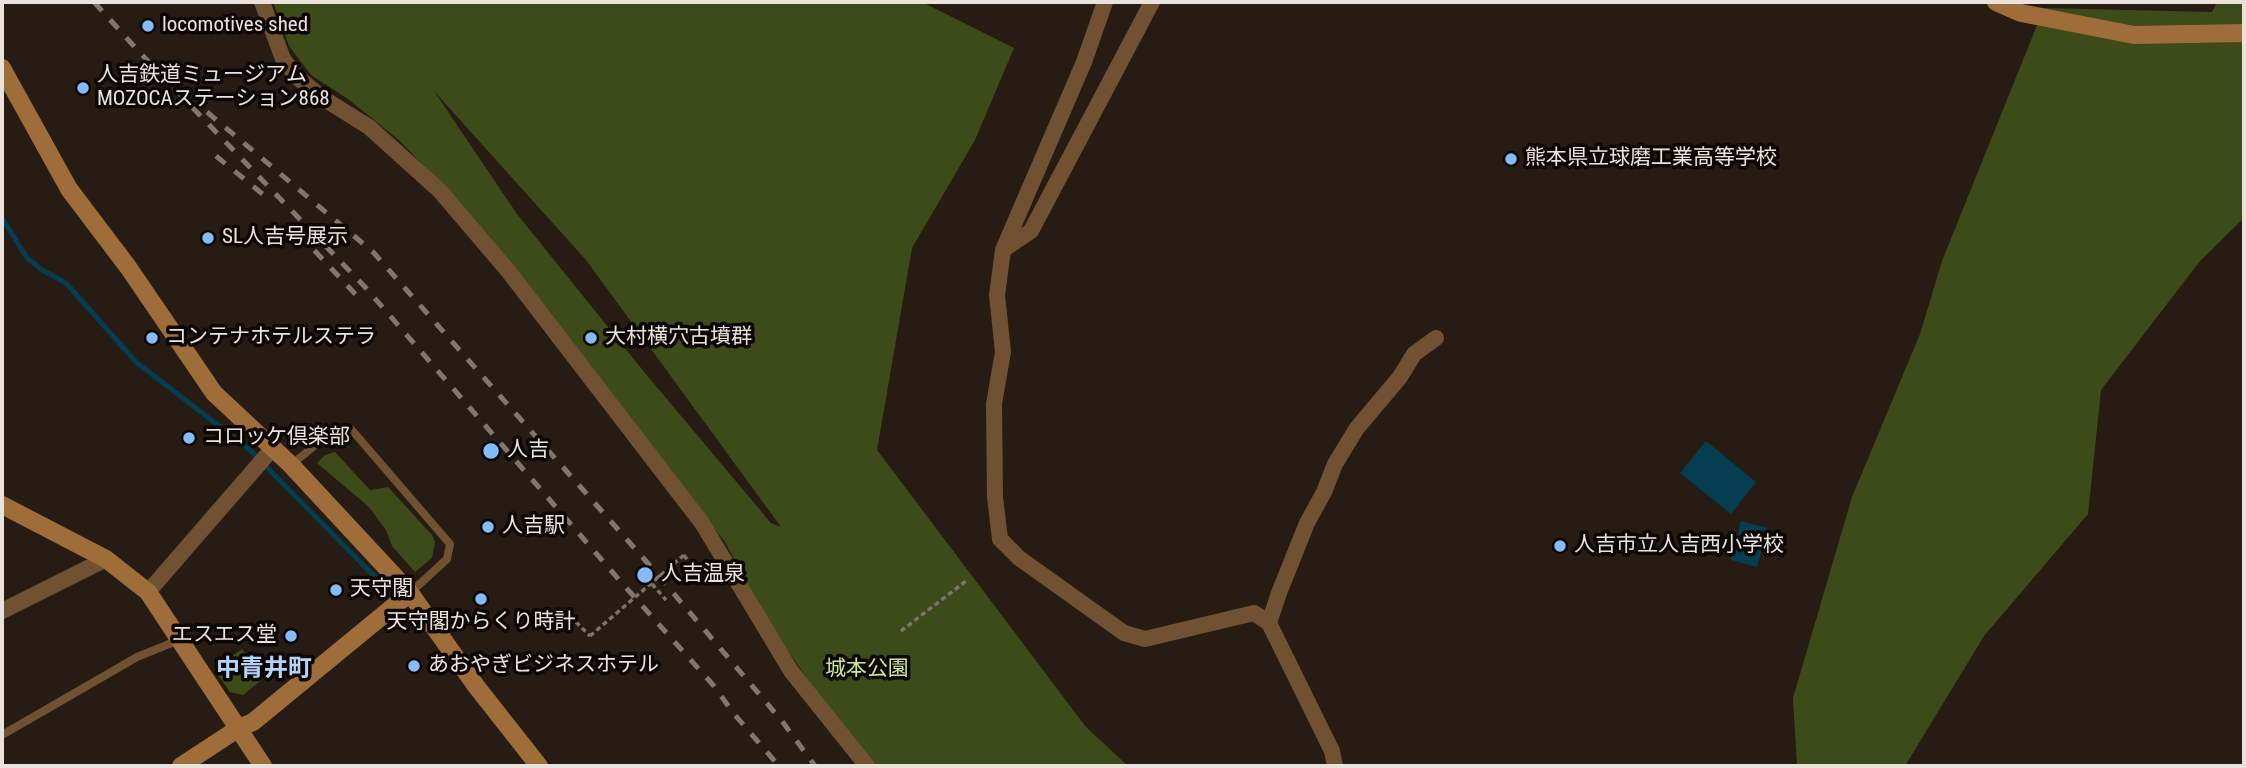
<!DOCTYPE html>
<meta charset="utf-8">
<style>
body{margin:0}
#map{position:relative;width:2246px;height:768px;overflow:hidden;background:#271c14;font-family:"Roboto Condensed",sans-serif}
canvas{display:block}
.frame{position:absolute;inset:0;border:4px solid #eae2dd;pointer-events:none}
</style>
<div id="map">
<canvas width="2246" height="768"></canvas>
<div class="frame"></div>
</div>
<script>
const g = document.querySelector('canvas').getContext('2d');
g.lineJoin = 'round';
function fillPath(path, color) { g.fillStyle = color; g.fill(path, 'evenodd'); }
const toPath = rows => new Path2D(rows.map(r => 'M' + r).join(''));
function trace(path, color, width, dash) { g.strokeStyle = color; g.lineWidth = width; g.lineCap = dash ? 'butt' : 'round'; g.setLineDash(dash || []); g.stroke(path); }
function label(font, color, halo, rows, align = 'center') {
  g.font = font + ' "Roboto Condensed","Noto Sans JP",sans-serif'; g.lineWidth = 7; g.setLineDash([]); g.textBaseline = 'middle'; g.strokeStyle = halo; g.fillStyle = color; for (const [text, x, y, turn = 0] of rows) {
    g.save(); g.translate(x, y); g.rotate((+turn || 0) * Math.PI / 180); g.textAlign = isNaN(turn) ? turn : align; if (halo) g.strokeText(text, 0, 0); g.fillText(text, 0, 0); g.restore();
  }
}
fillPath(toPath([
 [273,2,922,2,1014,48,975,140,912,248,877,450,1086,727,1128,766,876,766,819,696,766,618,725,542,459,203,400,141,348,99,311,75,289,46],
 [434,91,586,260,781,527,771,523,645,373,517,214],
 [2217,2,2244,2,2244,218,2200,261,2101,390,2088,514,1984,636,1905,766,1797,766,1793,698,1852,497,1920,334,1942,261,2044,8,2212,12],
 [335,452,370,490,388,487,432,535,435,542,432,558,415,572,392,546,386,530,369,507,317,463,325,455],
 [242,649,264,678,243,695,230,692,214,669]
]), '#3c4b17');
fillPath(toPath([
 [1706,441,1756,482,1731,514,1680,473],
 [1741,521,1767,528,1757,567,1731,560]
]), '#053e50');
trace(toPath([
 [2,218,27,258,42,270,66,283,136,362,249,449,381,583]
]), '#053e50', 5);
trace(toPath([
 [684,555,697,575],
 [652,584,666,600],
 [570,616,590,636],
 [901,631,966,581]
]), '#7c736c', 3.5, [5, 3.5]);
trace(toPath([
 [291,465,335,429,351,429,450,544,447,559,410,593],
 [2,735,137,657,179,640]
]), '#705132', 8);
trace(toPath([
 [262,2,283,59,297,77,321,97,369,127,440,191,509,272,702,523,791,671,867,766],
 [1105,2,1084,62,1003,250,997,295,1003,352,994,404,995,497,1000,539,1019,558,1124,633,1145,639,1254,613,1269,623,1332,751,1335,766],
 [1003,250,1031,231,1152,2],
 [148,592,273,448],
 [2,611,106,559],
 [1269,623,1279,593,1307,523,1324,492,1335,464,1357,428,1400,377,1414,354,1436,338]
]), '#705132', 16);
trace(toPath([
 [1996,2,2021,13,2134,35,2244,33],
 [2,68,69,189,128,267,214,393,291,465,410,593,476,686,539,766],
 [2,505,106,559,148,592,263,766],
 [181,766,239,728,253,722,410,593]
]), '#9f6d39', 18);
trace(toPath([
 [94,2,142,55,365,287,621,582,714,686,734,714,779,766],
 [207,112,373,252,652,568,782,721,815,766],
 [216,156,265,196],
 [298,233,358,297]
]), '#817770', 5, [12, 12]);
trace(toPath([
 [590,636,684,555]
]), '#7c736c', 3.5, [5, 3.5]);
for (const [x, y, r, color] of [
 [148,26,7,"#83bcfb"],
 [83,88,7,"#83bcfb"],
 [1511,159,7,"#83bcfb"],
 [208,238,7,"#83bcfb"],
 [152,338,7,"#83bcfb"],
 [591,338,7,"#83bcfb"],
 [189,438,7,"#83bcfb"],
 [491,451,9,"#83bcfb"],
 [488,527,7,"#83bcfb"],
 [1560,546,7,"#83bcfb"],
 [645,575,9,"#83bcfb"],
 [336,590,7,"#83bcfb"],
 [481,599,7,"#83bcfb"],
 [291,636,7,"#83bcfb"],
 [414,666,7,"#83bcfb"]
]) { const dot = new Path2D(); dot.arc(x, y, r, 0, 2 * Math.PI); g.fillStyle = color; g.fill(dot); trace(dot, '#0c0705', 2.5); }
label('21px', '#eae2dd', '#0c0705', [
 ["locomotives shed",162,26],
 ["人吉鉄道ミュージアム",97,76],
 ["MOZOCAステーション868",97,100],
 ["熊本県立球磨工業高等学校",1525,159],
 ["SL人吉号展示",222,238],
 ["コンテナホテルステラ",166,338],
 ["大村横穴古墳群",605,338],
 ["コロッケ倶楽部",203,438],
 ["人吉",507,451],
 ["人吉駅",502,527],
 ["人吉市立人吉西小学校",1574,546],
 ["人吉温泉",661,575],
 ["天守閣",350,590],
 ["天守閣からくり時計",481,623,"center"],
 ["エスエス堂",277,636,"right"],
 ["あおやぎビジネスホテル",428,666]
], 'left');
label('21px', '#cbe595', '#0c0705', [
 ["城本公園",867,670]
]);
label('bold 24px', '#b4d4f7', '#0c0705', [
 ["中青井町",264,670]
]);
</script>
